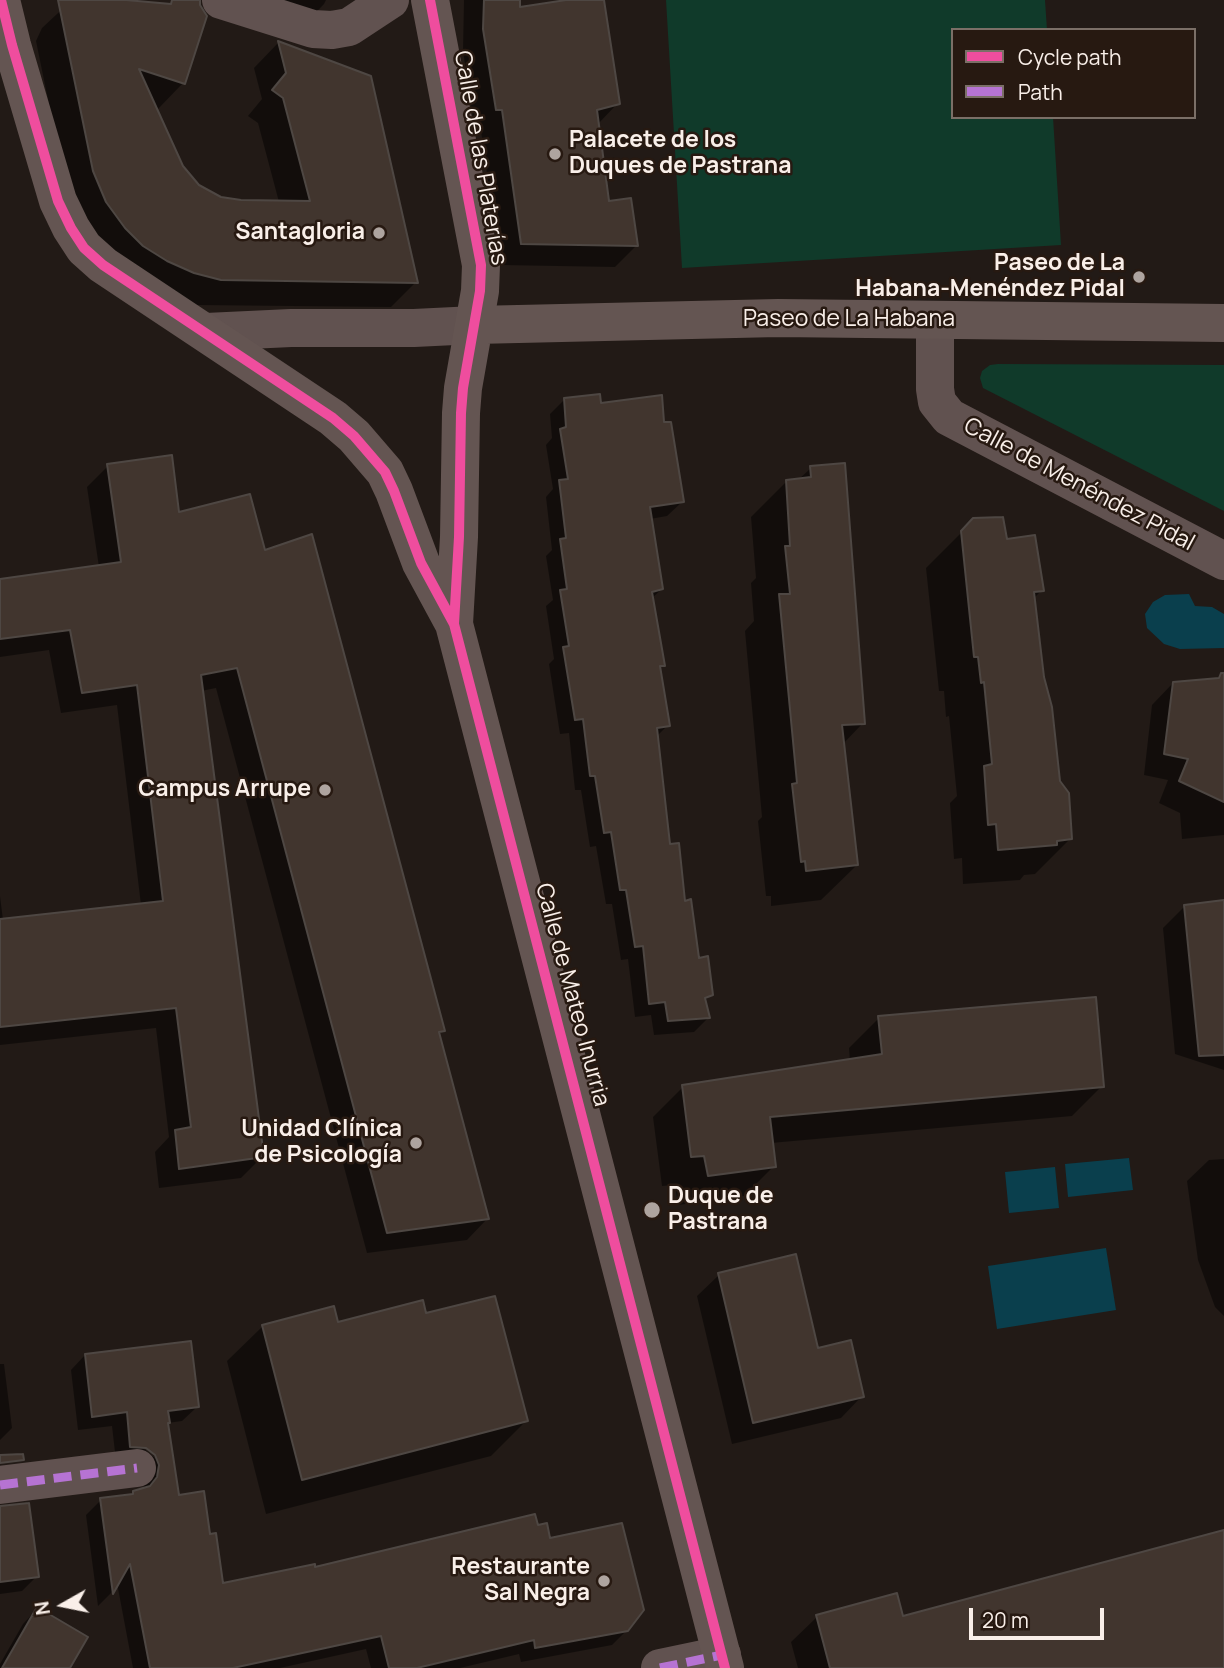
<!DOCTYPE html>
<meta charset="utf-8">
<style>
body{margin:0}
#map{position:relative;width:1224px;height:1668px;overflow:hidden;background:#221a16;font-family:Manrope,sans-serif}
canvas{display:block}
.legend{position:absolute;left:951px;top:28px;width:245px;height:91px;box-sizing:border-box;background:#271911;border:2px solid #7b6f67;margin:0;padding:9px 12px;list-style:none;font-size:21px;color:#f9efe9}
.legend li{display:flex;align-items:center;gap:14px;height:35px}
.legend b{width:35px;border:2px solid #7b6f67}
.north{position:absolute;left:28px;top:1570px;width:70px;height:70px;-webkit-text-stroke:5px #271911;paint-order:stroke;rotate:261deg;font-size:19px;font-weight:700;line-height:28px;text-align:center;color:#f9efe9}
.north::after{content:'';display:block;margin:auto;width:24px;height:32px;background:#f9efe9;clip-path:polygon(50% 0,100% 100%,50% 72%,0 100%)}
.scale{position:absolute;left:969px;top:1608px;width:135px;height:32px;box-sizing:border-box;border:4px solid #f9efe9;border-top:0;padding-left:9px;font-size:21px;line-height:24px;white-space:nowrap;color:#f9efe9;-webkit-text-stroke:5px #271911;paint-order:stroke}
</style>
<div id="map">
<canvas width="1224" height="1668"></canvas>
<ul class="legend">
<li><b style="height:9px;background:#ef4d9e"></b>Cycle path</li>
<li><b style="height:9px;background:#b673d3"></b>Path</li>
</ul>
<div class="north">N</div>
<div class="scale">20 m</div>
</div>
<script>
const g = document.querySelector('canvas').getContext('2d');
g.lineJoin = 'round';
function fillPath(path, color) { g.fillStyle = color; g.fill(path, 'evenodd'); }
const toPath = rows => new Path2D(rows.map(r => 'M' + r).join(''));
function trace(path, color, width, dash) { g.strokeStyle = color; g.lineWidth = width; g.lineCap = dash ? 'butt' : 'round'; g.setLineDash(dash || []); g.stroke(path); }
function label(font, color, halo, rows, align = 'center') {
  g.font = font + ' Manrope,sans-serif'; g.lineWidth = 5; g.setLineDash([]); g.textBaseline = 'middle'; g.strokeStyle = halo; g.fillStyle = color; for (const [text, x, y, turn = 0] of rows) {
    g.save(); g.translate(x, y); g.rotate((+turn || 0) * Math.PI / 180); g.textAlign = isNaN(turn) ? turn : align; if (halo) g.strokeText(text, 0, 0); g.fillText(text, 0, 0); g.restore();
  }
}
fillPath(toPath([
 [666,0,1045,0,1047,30,953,30,953,117,1053,117,1061,245,682,268],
 [998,364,1224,365,1224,511,983,388,980,378,982,371,990,365]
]), '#103a2a');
fillPath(toPath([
 [1189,594,1195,606,1212,607,1224,614,1224,648,1180,649,1164,644,1147,628,1145,614,1153,602,1165,595],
 [1129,1158,1133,1190,1068,1197,1065,1164],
 [1055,1167,1059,1208,1009,1213,1005,1172],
 [1106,1248,1116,1310,997,1329,988,1266]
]), '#0a3f4d');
fillPath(toPath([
 [72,0,108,0,183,83,158,109,155,107,181,167,198,186,220,199,241,202,279,202,258,123,248,116,262,99,254,68,278,43,369,77,416,282,391,307,195,305,118,271,68,197,36,41,42,28],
 [245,0,326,0,324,4,303,26],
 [464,0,518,0,518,9,578,0,602,0,618,103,597,125,608,203,636,246,615,267,500,265,481,131,475,131,463,51],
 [565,399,600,405,663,424,682,502,667,516,650,519,662,589,652,598,663,665,659,669,668,725,656,737,669,846,698,960,711,994,704,1002,708,1018,694,1032,654,1035,651,1015,635,1017,628,959,621,960,612,904,606,904,596,846,590,847,581,790,575,790,569,733,560,734,549,664,554,659,546,606,553,600,546,556,552,550,546,497,553,489,546,445,552,438,550,414],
 [108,466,178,514,263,552,443,1030,438,1035,487,1219,467,1240,367,1253,216,688,201,691,262,1157,241,1178,159,1188,155,1152,169,1137,156,1028,0,1045,0,896,3,920,141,905,117,705,61,713,49,650,0,657,0,581,99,567,87,487],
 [811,468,863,723,842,745,857,865,821,900,771,906,771,896,766,896,758,821,762,817,745,631,754,621,751,583,756,578,751,517,787,481,798,480],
 [974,520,1005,541,1042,590,1033,599,1058,782,1070,839,1035,874,1024,875,1020,880,963,884,962,858,954,859,950,803,957,796,949,716,946,717,944,691,939,691,926,568],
 [1224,680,1224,835,1182,839,1180,813,1159,803,1168,780,1144,775,1152,705,1173,683],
 [1224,901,1224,1070,1175,1054,1163,928,1184,907],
 [879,1018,1102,1086,1072,1116,771,1143,774,1166,744,1196,678,1205,675,1185,662,1186,653,1117,683,1087,850,1061,849,1048],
 [1224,1159,1224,1316,1215,1307,1198,1260,1187,1181,1209,1160],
 [719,1275,816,1350,862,1396,841,1418,732,1444,697,1296],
 [424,1315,526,1421,491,1456,266,1514,227,1361,263,1326,337,1324],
 [85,1355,197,1407,182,1421,167,1423,178,1496,209,1536,221,1585,536,1527,627,1630,612,1645,521,1662,519,1654,460,1668,371,1668,366,1649,280,1668,133,1668,117,1583,111,1593,98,1606,86,1515,101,1500,130,1496,143,1489,145,1480,116,1461,112,1426,78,1430,71,1370],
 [140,1441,156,1455,156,1459,138,1444],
 [0,1364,4,1364,12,1428,0,1440],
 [0,1516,37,1576,22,1591,0,1594],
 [1224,1531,1224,1668,798,1668,791,1642,817,1617,902,1619],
 [37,1609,68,1668,0,1668,0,1664,23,1624]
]), '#0007');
const building = toPath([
 [58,0,126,0,171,4,172,0,200,0,200,5,207,16,185,84,139,69,183,166,199,185,221,197,241,200,310,201,283,98,272,90,286,73,278,41,371,76,418,283,221,280,194,273,167,261,143,246,125,228,106,202,93,171,58,0],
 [484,0,520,0,520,7,566,0,604,0,620,104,597,110,609,201,631,198,638,246,521,244,502,110,496,110,483,29,484,0],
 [600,394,601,403,662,395,664,422,671,422,684,502,650,507,663,589,652,592,665,666,660,666,670,726,657,728,670,844,679,843,685,901,691,899,699,958,708,956,713,995,705,998,710,1018,668,1021,665,1002,649,1004,643,946,635,947,626,890,620,890,611,832,604,833,595,776,590,776,583,719,575,720,563,647,569,646,560,590,567,589,560,539,566,538,559,480,568,479,560,429,566,427,564,398,600,394],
 [172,455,179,512,250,494,265,550,312,534,445,1031,439,1032,489,1219,387,1233,237,668,201,675,264,1157,179,1169,175,1130,191,1127,176,1008,0,1027,0,919,163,901,137,685,82,693,70,630,0,639,0,579,121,562,107,464,172,455],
 [845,463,865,724,842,725,858,865,806,871,805,861,801,862,792,784,797,783,779,594,790,594,785,546,790,546,786,480,811,477,810,466,845,463],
 [1003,517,1007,539,1035,535,1044,591,1034,592,1044,677,1052,707,1060,781,1069,793,1072,839,1057,841,1057,845,998,850,996,824,988,825,984,766,992,764,984,682,981,683,978,657,974,657,961,531,973,518,1003,517],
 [1221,673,1224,673,1224,802,1179,781,1188,759,1164,754,1173,682,1219,678,1221,673],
 [1224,900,1224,1055,1199,1056,1184,905,1224,900],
 [1096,997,1104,1087,770,1117,776,1167,708,1176,704,1156,691,1157,682,1085,882,1054,878,1016,1096,997],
 [796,1254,818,1348,851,1340,864,1397,753,1423,718,1273,796,1254],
 [495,1296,528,1421,302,1480,262,1325,334,1306,338,1322,423,1300,426,1313,495,1296],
 [191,1341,199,1407,168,1411,170,1423,168,1423,179,1495,204,1491,210,1534,216,1533,223,1583,315,1564,315,1567,535,1514,538,1525,547,1523,550,1538,622,1523,644,1610,628,1631,535,1648,534,1640,417,1668,389,1668,381,1636,233,1668,150,1668,130,1564,113,1594,100,1498,133,1494,133,1491,150,1486,157,1477,159,1465,155,1455,146,1448,130,1447,127,1412,92,1417,85,1354,191,1341],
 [23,1454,24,1460,0,1463,0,1455,23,1454],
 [29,1503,39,1577,0,1582,0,1506,29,1503],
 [1224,1530,1224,1668,830,1668,816,1615,897,1593,903,1616,1224,1530],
 [37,1607,88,1637,70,1668,2,1668,37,1607]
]);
fillPath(building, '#41352e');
trace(building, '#4e4743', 2);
trace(toPath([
 [221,0,313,29,332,30,349,27,390,0],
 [935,320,935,389,937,402,949,417,1224,561],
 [206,332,291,328,414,328,475,325],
 [0,1485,137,1468],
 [660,1668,722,1655]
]), '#615250', 38);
trace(toPath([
 [1,0,12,45,58,201,71,228,84,248,103,265,333,418,354,436,385,472,394,491,421,563,454,624],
 [430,0,481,265,480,291,463,388,461,413,459,537,454,624,725,1668],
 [475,325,778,318,1224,323]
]), '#645552', 38);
trace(toPath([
 [0,1485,137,1468],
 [660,1668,722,1655]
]), '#b673d3', 9, [18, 9]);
trace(toPath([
 [1,0,12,45,58,201,71,228,84,248,103,265,333,418,354,436,385,472,394,491,421,563,454,624],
 [430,0,481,265,480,291,463,388,461,413,459,537,454,624,725,1668]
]), '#ef4d9e', 10);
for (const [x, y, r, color] of [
 [555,154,7,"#aea49f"],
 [379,233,7,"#aea49f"],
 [1139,277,7,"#aea49f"],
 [325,790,7,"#aea49f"],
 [416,1143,7,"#aea49f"],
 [652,1210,9,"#aea49f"],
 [604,1581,7,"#aea49f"]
]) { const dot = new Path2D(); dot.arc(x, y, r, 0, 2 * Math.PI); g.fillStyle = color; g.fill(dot); trace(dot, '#271911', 2.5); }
label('bold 23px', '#f9efe9', '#271911', [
 ["Palacete de los",569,141,"left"],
 ["Duques de Pastrana",569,167,"left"],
 ["Santagloria",365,233],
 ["Paseo de La",1125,264],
 ["Habana-Menéndez Pidal",1125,290],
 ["Campus Arrupe",311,790],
 ["Unidad Clínica",402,1130],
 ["de Psicología",402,1156],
 ["Duque de",668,1197,"left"],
 ["Pastrana",668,1223,"left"],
 ["Restaurante",590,1568],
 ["Sal Negra",590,1594]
], 'right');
label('23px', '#f9efe9', '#271911', [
 ["Calle de las Platerías",480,158,80],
 ["Paseo de La Habana",849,320],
 ["Calle de Menéndez Pidal",1079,485,28],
 ["Calle de Mateo Inurria",572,995,75]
]);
</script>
